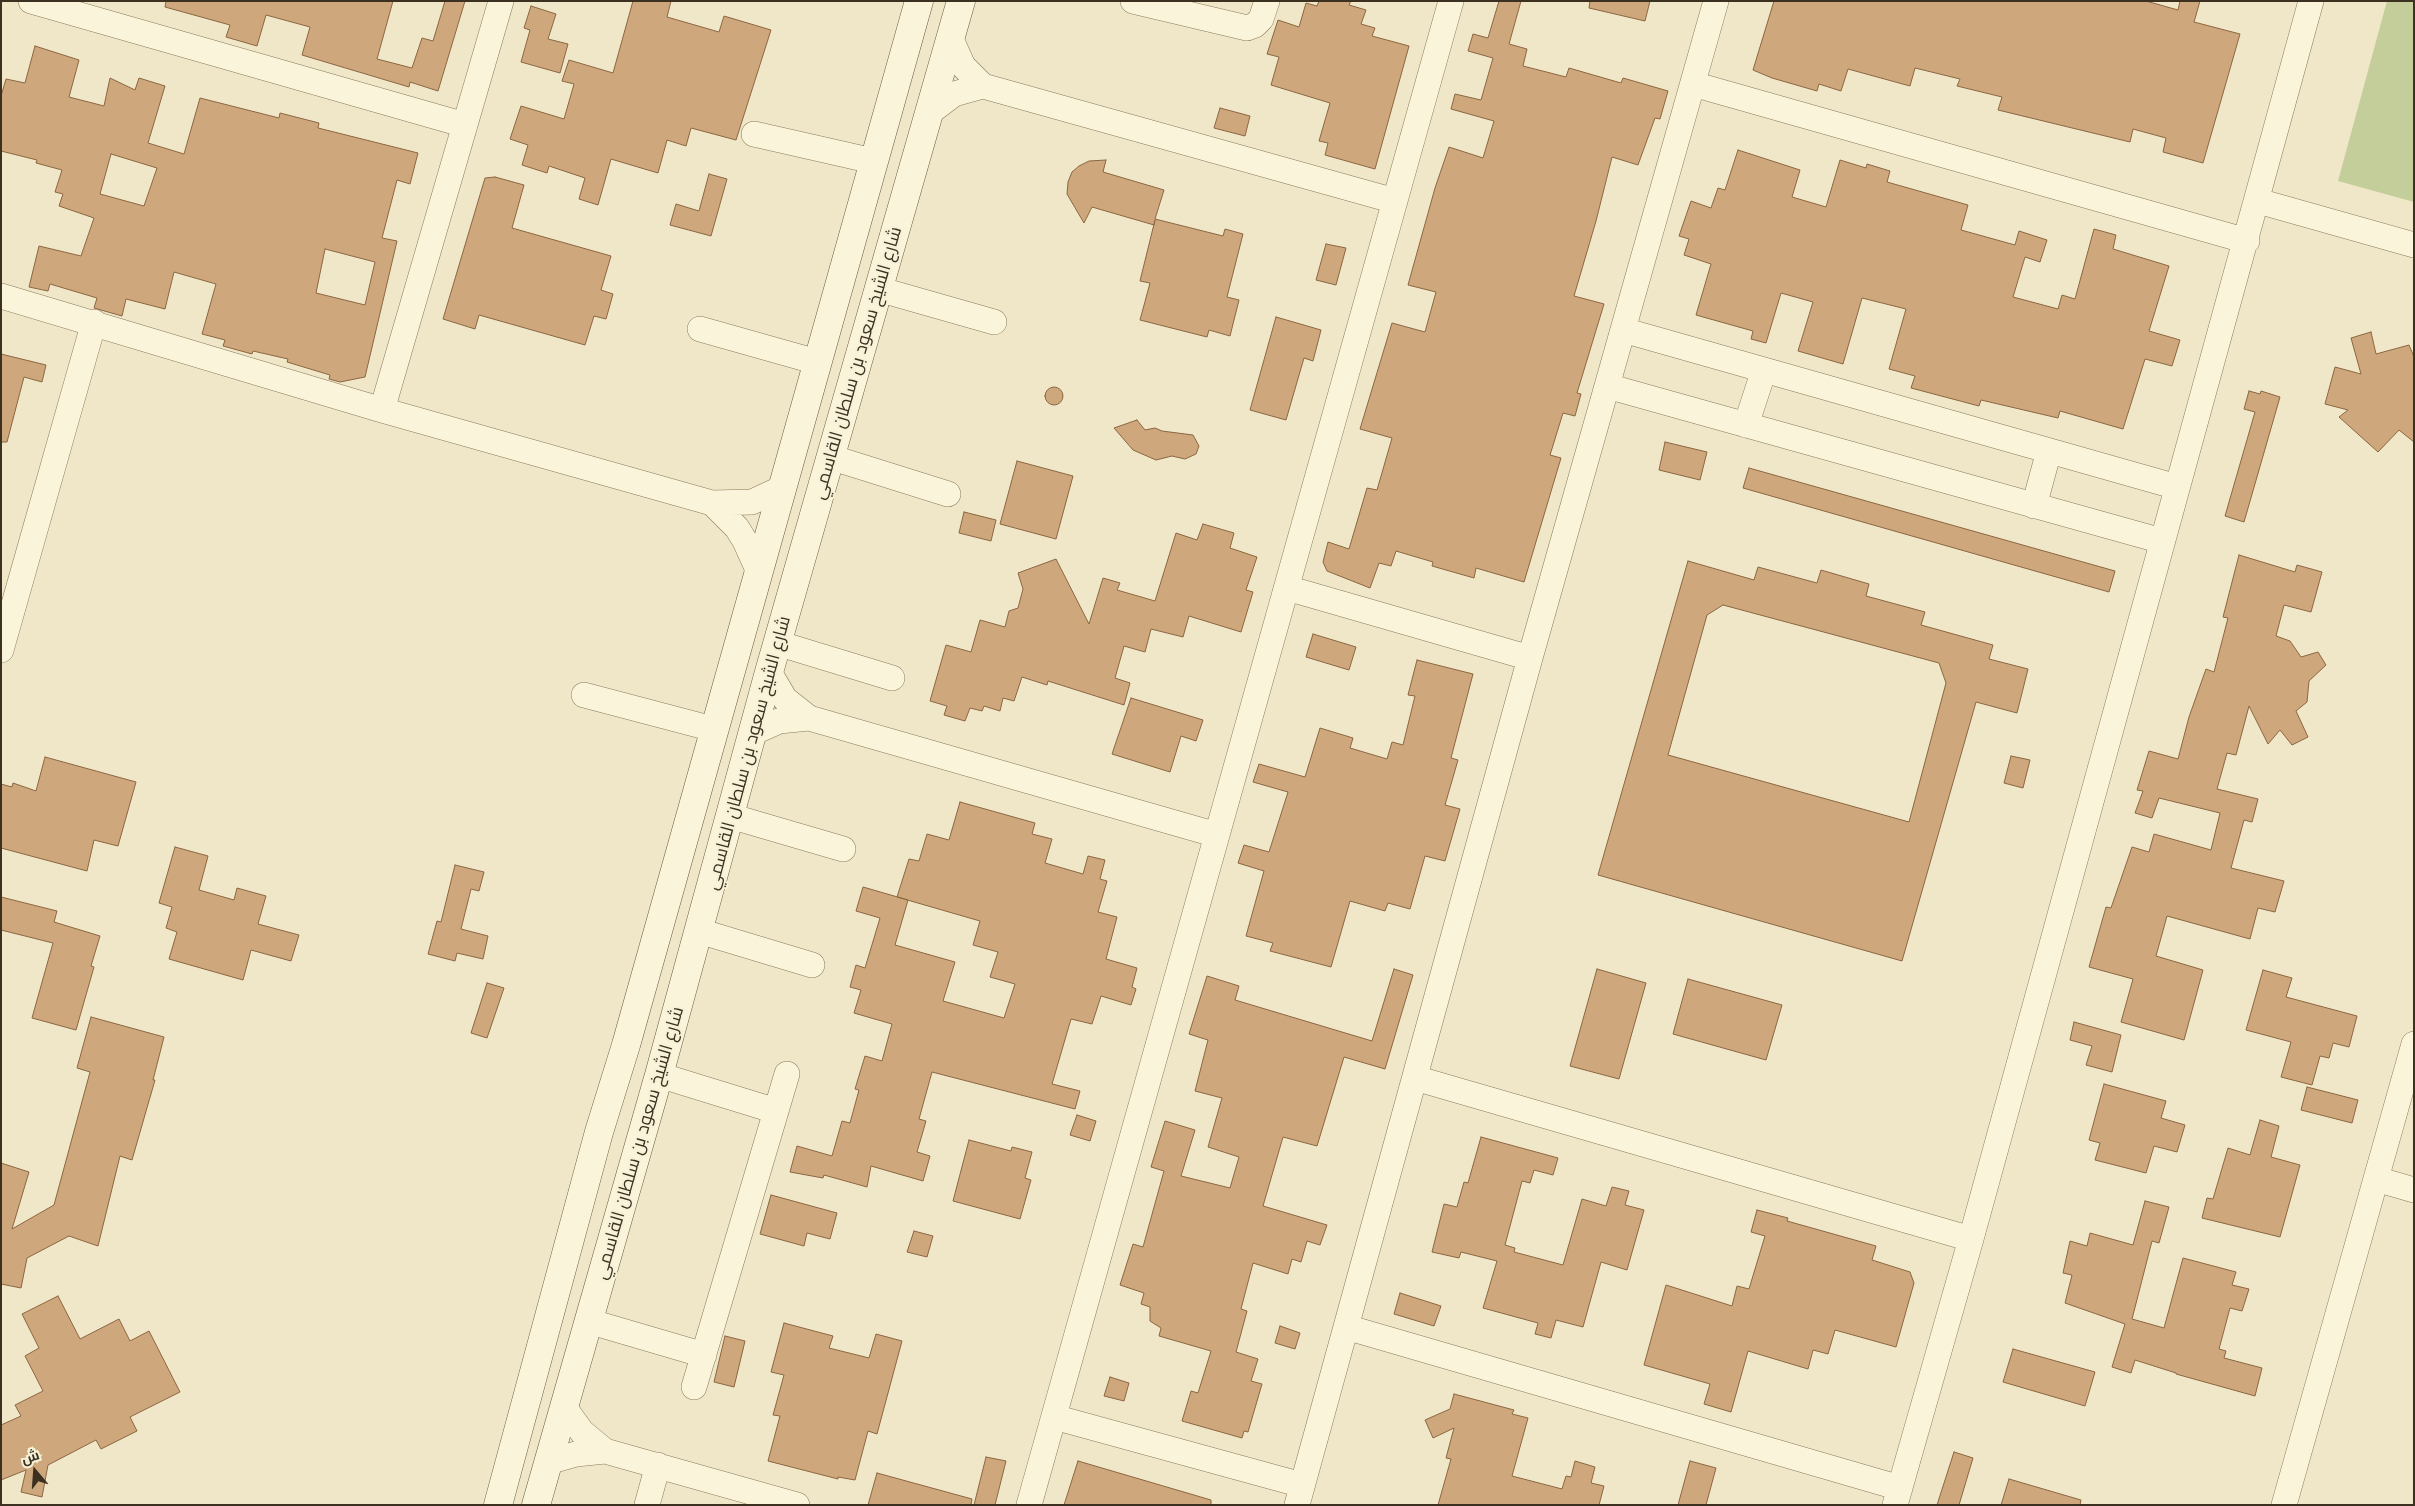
<!DOCTYPE html>
<meta charset="utf-8">
<style>
body{margin:0}
#map{position:relative;width:2415px;height:1506px;overflow:hidden;background:#efe7c7;font-family:"Playfair Display",Cairo,serif}
canvas{display:block}
.frame{position:absolute;inset:0;border:2px solid #3c3020;pointer-events:none}
.north{position:absolute;left:10px;top:1446px;width:50px;height:50px;-webkit-text-stroke:4px #f6f1d7;paint-order:stroke;rotate:342deg;font-size:14px;font-weight:700;line-height:20px;text-align:center;color:#3c3020}
.north::after{content:'';display:block;margin:auto;width:18px;height:22px;background:#3c3020;clip-path:polygon(50% 0,100% 100%,50% 72%,0 100%)}
</style>
<div id="map">
<canvas width="2415" height="1506"></canvas>
<div class="frame"></div>
<div class="north">ش</div>
</div>
<script>
const g = document.querySelector('canvas').getContext('2d');
g.lineJoin = 'round';
function fillPath(path, color) { g.fillStyle = color; g.fill(path, 'evenodd'); }
const toPath = rows => new Path2D(rows.map(r => 'M' + r).join(''));
function trace(path, color, width, dash) { g.strokeStyle = color; g.lineWidth = width; g.lineCap = dash ? 'butt' : 'round'; g.setLineDash(dash || []); g.stroke(path); }
function label(font, color, halo, rows, align = 'center') {
  g.font = font + ' "Playfair Display",Cairo,serif'; g.lineWidth = 4; g.setLineDash([]); g.textBaseline = 'middle'; g.strokeStyle = halo; g.fillStyle = color; for (const [text, x, y, turn = 0] of rows) {
    g.save(); g.translate(x, y); g.rotate((+turn || 0) * Math.PI / 180); g.textAlign = isNaN(turn) ? turn : align; if (halo) g.strokeText(text, 0, 0); g.fillText(text, 0, 0); g.restore();
  }
}
fillPath(toPath([
 [2387,1,2414,1,2414,202,2338,181]
]), '#c3ce9a');
const building = toPath([
 [166,1,393,1,377,59,412,68,422,38,433,41,445,1,465,1,438,91,410,82,409,87,302,55,310,27,266,15,257,46,226,37,230,25,165,7,166,1],
 [633,1,671,1,667,17,719,32,724,16,771,30,736,140,691,128,686,146,667,140,658,173,611,159,598,205,579,199,585,178,549,166,547,173,522,165,528,145,510,139,521,106,564,119,574,84,562,81,569,60,613,73,633,1],
 [1319,1,1351,1,1349,5,1366,10,1361,24,1375,28,1372,36,1409,46,1375,169,1325,155,1328,143,1319,141,1330,103,1271,85,1279,57,1267,54,1278,20,1299,27,1306,3,1317,6,1319,1],
 [1499,1,1521,1,1509,44,1527,49,1523,66,1566,77,1569,68,1621,83,1623,78,1668,91,1660,119,1655,118,1638,165,1612,157,1596,221,1574,296,1604,304,1577,393,1581,394,1575,416,1563,413,1550,455,1561,458,1524,582,1476,568,1474,578,1432,566,1433,562,1396,551,1391,566,1379,563,1370,588,1327,571,1323,562,1328,542,1349,549,1367,488,1377,490,1392,438,1360,429,1392,323,1425,332,1436,292,1408,285,1435,188,1449,147,1483,158,1494,121,1451,109,1455,94,1481,100,1493,58,1468,51,1473,34,1488,38,1499,1],
 [1590,1,1650,1,1645,21,1589,8,1590,1],
 [1774,1,2146,1,2178,10,2180,1,2200,1,2194,22,2240,34,2203,163,2163,152,2166,138,2133,129,2130,142,1998,110,2002,97,1957,86,1960,79,1915,68,1910,86,1848,69,1841,91,1819,84,1817,91,1772,78,1753,70,1774,1],
 [531,6,556,14,548,39,568,44,560,73,521,62,530,30,524,28,531,6],
 [35,46,79,60,69,97,104,106,110,78,135,90,139,78,165,86,148,143,184,154,200,98,279,118,280,113,319,123,318,128,418,153,410,184,397,180,382,238,397,241,365,377,340,382,329,379,330,375,287,362,288,359,253,351,252,354,223,346,225,340,202,334,216,284,174,272,165,309,126,299,122,316,94,308,97,298,50,284,48,291,29,287,39,246,81,256,94,218,59,206,63,194,55,192,62,170,36,163,37,160,1,151,1,96,6,79,25,83,35,46],
 [111,154,157,168,144,206,100,194,111,154],
 [325,249,375,262,365,305,316,293,325,249],
 [1220,108,1250,116,1245,136,1214,128,1220,108],
 [1738,150,1800,170,1792,197,1826,207,1840,160,1866,168,1867,164,1890,171,1887,182,1968,205,1961,230,2015,245,2019,231,2047,240,2040,262,2025,257,2013,297,2058,309,2062,295,2075,299,2094,229,2116,235,2113,249,2169,266,2149,331,2180,340,2172,366,2145,359,2123,429,2060,411,2058,418,1981,400,1979,406,1911,388,1915,376,1889,369,1906,309,1862,298,1843,364,1798,351,1813,302,1781,293,1766,343,1751,339,1753,331,1696,315,1711,264,1684,255,1689,239,1679,236,1691,201,1711,208,1718,188,1725,190,1738,150],
 [1106,160,1103,172,1164,190,1155,219,1223,236,1225,229,1243,234,1227,297,1239,300,1230,336,1209,330,1207,337,1140,320,1150,283,1140,281,1155,220,1154,225,1092,207,1084,223,1067,194,1068,182,1072,172,1079,166,1089,161,1106,160],
 [709,174,727,179,711,236,670,225,676,204,699,211,709,174],
 [495,177,524,185,512,228,611,256,601,290,613,294,606,319,594,316,585,345,479,315,475,329,443,319,485,178,495,177],
 [1326,244,1346,248,1336,285,1316,280,1326,244],
 [1276,317,1321,330,1313,361,1304,358,1286,420,1250,410,1276,317],
 [2371,332,2376,354,2409,345,2414,357,2414,442,2399,430,2378,452,2339,417,2348,410,2325,404,2335,367,2361,374,2351,338,2371,332],
 [1,354,46,365,42,382,24,377,7,442,1,442,1,354],
 '1045 396a9 9 0 1 1 18 0a9 9 0 1 1-18 0Z',
 [2249,391,2260,394,2261,391,2280,397,2244,522,2225,516,2255,412,2244,409,2249,391],
 [1137,420,1145,430,1155,428,1162,431,1193,435,1199,446,1196,454,1185,459,1172,456,1156,460,1133,450,1114,428,1137,420],
 [1665,442,1707,452,1700,480,1659,470,1665,442],
 [1017,461,1073,476,1056,539,1000,524,1017,461],
 [1749,468,2115,571,2109,592,1743,488,1749,468],
 [964,512,996,520,991,541,959,533,964,512],
 [1203,524,1234,533,1230,548,1257,557,1246,590,1253,592,1241,632,1189,616,1183,637,1151,629,1145,652,1124,646,1115,678,1130,683,1124,705,1048,681,1047,685,1022,677,1014,701,1003,698,1000,711,984,706,982,711,970,708,965,721,944,715,947,706,930,701,946,645,971,652,980,620,1005,627,1009,611,1018,608,1023,589,1018,573,1056,559,1089,624,1103,578,1120,583,1117,590,1155,601,1176,533,1197,540,1203,524],
 [2239,555,2295,572,2297,565,2322,572,2311,612,2284,605,2276,636,2290,641,2301,657,2318,652,2326,665,2309,681,2307,702,2296,711,2308,737,2292,745,2280,730,2268,744,2249,706,2236,755,2227,753,2217,789,2258,799,2252,822,2244,820,2231,868,2284,881,2275,912,2258,908,2250,939,2167,916,2156,956,2203,970,2184,1040,2121,1022,2133,979,2089,967,2106,907,2111,908,2132,847,2149,852,2154,834,2211,850,2220,813,2159,798,2152,818,2135,813,2143,791,2137,790,2149,751,2178,759,2189,717,2206,669,2214,672,2228,618,2223,617,2239,555],
 [1688,561,1754,580,1758,567,1817,583,1821,570,1869,584,1866,596,1925,612,1921,625,1993,645,1989,659,2028,669,2017,713,1976,702,1902,961,1598,875,1688,561],
 [1723,605,1939,663,1946,683,1909,822,1668,755,1707,615,1723,605],
 [1313,634,1356,647,1349,670,1306,657,1313,634],
 [1417,660,1473,674,1451,758,1458,760,1445,805,1460,809,1445,861,1425,856,1410,909,1388,903,1385,911,1350,901,1331,967,1270,951,1273,943,1246,936,1264,871,1238,863,1244,845,1269,852,1288,792,1253,782,1259,764,1305,777,1320,728,1353,738,1350,748,1387,759,1392,742,1403,745,1415,696,1408,695,1417,660],
 [1131,698,1203,720,1196,741,1181,736,1170,772,1112,754,1131,698],
 [2011,756,2030,760,2023,788,2004,783,2011,756],
 [45,757,136,782,118,846,94,840,87,871,1,848,1,784,12,787,13,783,36,791,45,757],
 [960,802,1035,823,1032,834,1052,839,1045,863,1083,874,1088,856,1105,860,1100,879,1107,881,1098,912,1117,917,1106,959,1137,968,1132,987,1136,989,1131,1005,1101,996,1092,1024,1071,1019,1052,1084,1080,1091,1075,1109,932,1072,919,1119,926,1121,917,1152,930,1156,923,1181,871,1166,867,1187,824,1175,823,1178,790,1172,797,1146,832,1156,842,1121,850,1123,859,1090,855,1089,865,1056,882,1061,892,1024,854,1013,861,990,850,987,856,965,865,968,880,918,856,911,863,887,908,900,895,945,955,962,943,1001,1004,1018,1015,984,990,977,998,952,973,945,980,921,897,897,909,859,919,861,927,834,949,840,960,802],
 [175,847,208,856,199,890,234,900,237,888,266,896,258,924,299,935,291,961,251,950,243,980,169,959,177,932,166,928,172,907,159,903,175,847],
 [455,865,484,872,479,891,471,889,461,929,488,936,483,959,457,953,455,961,428,954,437,921,441,922,455,865],
 [1,897,57,911,54,922,100,936,91,966,94,967,76,1030,32,1018,53,943,1,930,1,897],
 [1394,969,1413,975,1385,1069,1344,1057,1317,1146,1283,1137,1263,1206,1327,1225,1320,1245,1307,1241,1301,1262,1292,1259,1288,1274,1253,1263,1241,1309,1247,1311,1236,1352,1258,1359,1251,1381,1262,1384,1248,1432,1244,1431,1242,1438,1182,1421,1191,1391,1198,1393,1211,1351,1159,1336,1161,1328,1150,1321,1150,1307,1141,1304,1144,1293,1120,1285,1133,1244,1143,1247,1164,1171,1151,1167,1165,1121,1195,1130,1181,1176,1230,1188,1239,1157,1208,1147,1222,1098,1195,1091,1208,1040,1189,1034,1207,976,1239,986,1235,1000,1372,1041,1394,969],
 [1597,969,1646,983,1619,1079,1570,1066,1597,969],
 [2263,970,2292,978,2286,997,2357,1016,2349,1047,2333,1043,2329,1058,2320,1056,2312,1085,2281,1077,2291,1042,2246,1030,2263,970],
 [1688,979,1782,1005,1766,1060,1673,1034,1688,979],
 [487,983,504,988,487,1038,471,1033,487,983],
 [91,1017,164,1037,153,1080,155,1080,132,1160,120,1156,98,1246,69,1236,27,1258,21,1288,1,1284,1,1163,29,1172,12,1229,54,1205,90,1072,77,1068,91,1017],
 [2074,1022,2121,1035,2112,1072,2086,1065,2092,1046,2070,1040,2074,1022],
 [2104,1084,2166,1101,2161,1118,2185,1125,2177,1152,2154,1146,2146,1173,2095,1160,2100,1143,2089,1140,2104,1084],
 [2307,1087,2358,1100,2352,1123,2301,1110,2307,1087],
 [1077,1115,1096,1121,1090,1141,1070,1135,1077,1115],
 [2260,1120,2279,1126,2271,1157,2300,1165,2280,1237,2202,1218,2207,1198,2213,1199,2228,1148,2250,1155,2260,1120],
 [1481,1137,1558,1158,1553,1175,1534,1170,1530,1183,1522,1181,1505,1245,1515,1248,1514,1252,1563,1265,1582,1199,1606,1206,1612,1187,1629,1191,1625,1205,1644,1210,1627,1270,1601,1262,1583,1327,1556,1320,1551,1338,1535,1334,1538,1323,1483,1308,1497,1261,1461,1252,1459,1258,1432,1252,1444,1204,1457,1207,1464,1182,1468,1183,1481,1137],
 [969,1140,1011,1151,1012,1147,1032,1152,1025,1178,1031,1180,1020,1219,953,1201,969,1140],
 [771,1195,837,1213,830,1239,807,1233,804,1246,760,1234,771,1195],
 [2145,1201,2169,1207,2159,1243,2152,1241,2132,1319,2164,1328,2183,1258,2236,1272,2232,1285,2249,1289,2242,1311,2230,1308,2219,1349,2226,1351,2224,1358,2262,1368,2255,1396,2176,1374,2176,1373,2135,1360,2131,1373,2112,1367,2125,1324,2065,1303,2072,1275,2063,1273,2070,1241,2087,1246,2090,1233,2133,1245,2145,1201],
 [1757,1210,1788,1218,1787,1221,1876,1246,1872,1260,1910,1272,1914,1283,1896,1347,1835,1330,1828,1354,1813,1350,1808,1369,1748,1351,1731,1412,1704,1404,1710,1384,1644,1365,1666,1285,1732,1306,1737,1286,1749,1289,1765,1236,1751,1232,1757,1210],
 [914,1231,933,1236,927,1257,907,1252,914,1231],
 [1400,1293,1441,1306,1434,1326,1394,1314,1400,1293],
 [58,1296,80,1339,119,1319,130,1341,149,1331,180,1392,130,1417,137,1431,101,1449,96,1440,48,1465,42,1497,21,1492,26,1470,1,1480,1,1425,21,1416,15,1405,43,1391,25,1356,39,1348,22,1314,58,1296],
 [784,1323,833,1336,829,1348,869,1358,876,1334,902,1341,877,1434,868,1431,855,1480,838,1477,838,1479,768,1461,780,1416,773,1415,784,1375,771,1372,784,1323],
 [1280,1326,1300,1333,1295,1349,1275,1343,1280,1326],
 [725,1336,745,1341,734,1387,714,1382,725,1336],
 [2013,1349,2095,1372,2085,1406,2003,1382,2013,1349],
 [1110,1377,1129,1383,1124,1401,1104,1396,1110,1377],
 [1454,1394,1514,1410,1512,1414,1528,1418,1512,1476,1562,1489,1566,1476,1571,1477,1575,1461,1595,1467,1591,1483,1604,1486,1599,1505,1438,1505,1451,1459,1446,1458,1454,1428,1433,1438,1425,1420,1450,1409,1454,1394],
 [1954,1452,1973,1458,1959,1505,1937,1505,1954,1452],
 [986,1457,1006,1461,995,1505,974,1505,986,1457],
 [1078,1461,1211,1500,1211,1505,1064,1505,1078,1461],
 [1690,1461,1716,1468,1706,1505,1678,1505,1690,1461],
 [877,1473,972,1499,971,1505,868,1505,877,1473],
 [2009,1479,2081,1500,2080,1505,2001,1505,2009,1479]
]);
fillPath(building, '#cea77c');
trace(building, '#8b6641', 1);
const minor = toPath([
 [31,1,465,125],
 [1133,1,1247,28,1255,25,1261,19,1267,1],
 [951,39,963,66,983,86,1395,201],
 [1693,84,2247,241],
 [930,112,954,94,983,86],
 [754,134,873,161],
 [2258,201,2414,245],
 [878,289,994,322],
 [1,296,382,410,712,503,752,502,780,489],
 [700,329,817,362],
 [1623,330,2177,487],
 [1607,386,2162,541],
 [382,410,501,1],
 [1746,425,1764,370],
 [830,457,948,494],
 [712,503,737,528,745,541,758,570],
 [2034,506,2049,451],
 [1287,588,1530,658],
 [777,643,892,678],
 [1,650,94,322],
 [769,672,785,699,809,718],
 [584,695,713,729],
 [752,733,779,721,809,718,1217,835],
 [730,816,843,849],
 [699,931,812,965],
 [659,1075,776,1111],
 [1415,1078,1971,1239],
 [2376,1179,2414,1190],
 [588,1321,704,1355],
 [1346,1327,1900,1488],
 [694,1387,787,1074],
 [564,1407,582,1432,605,1451],
 [1054,1417,1302,1485],
 [548,1462,576,1454,605,1451,797,1505],
 [647,1505,658,1465],
 [1029,1505,1451,1],
 [1297,1505,1530,658,1716,1],
 [1895,1505,1971,1239,2311,1],
 [2284,1505,2414,1044]
]);
const secondary = toPath([
 [498,1505,599,1132,626,1045,919,1],
 [536,1505,659,1075,769,672,961,1]
]);
trace(minor, '#8c7a5c', 26);
trace(secondary, '#6e5b3f', 29);
trace(minor, '#faf4db', 25);
trace(secondary, '#faf4db', 28);
label('18px', '#3c3020', '#f6f1d7', [
 ["شارع الشيخ سعود بن سلطان القاسمي",857,363,-74],
 ["شارع الشيخ سعود بن سلطان القاسمي",748,753,-75],
 ["شارع الشيخ سعود بن سلطان القاسمي",639,1143,-74]
]);
</script>
